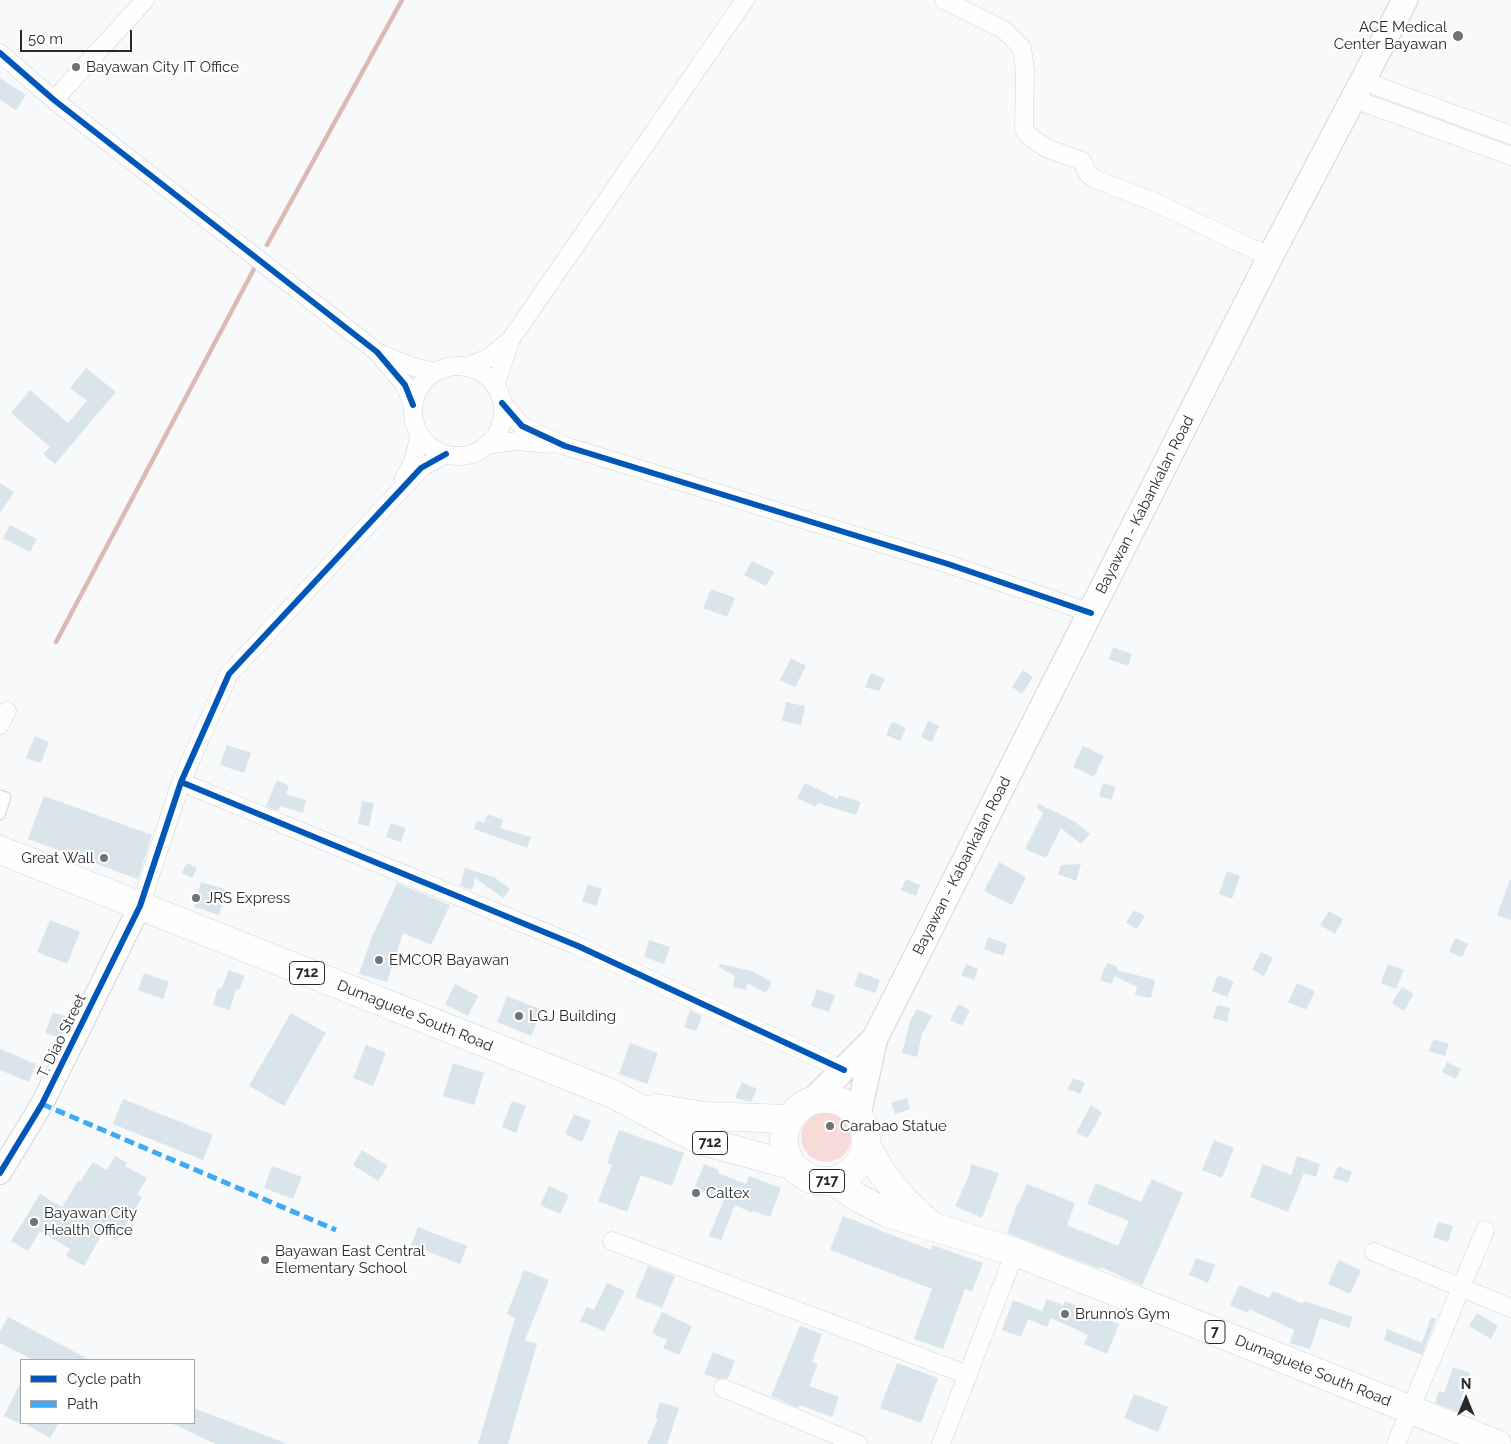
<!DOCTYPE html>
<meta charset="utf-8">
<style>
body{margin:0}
#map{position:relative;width:1511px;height:1444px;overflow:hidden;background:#f7f9fa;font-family:Raleway,sans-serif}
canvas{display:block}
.legend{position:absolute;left:20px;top:1359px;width:175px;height:65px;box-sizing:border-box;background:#fff;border:1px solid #a9a9aa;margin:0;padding:6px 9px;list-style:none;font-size:15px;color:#28292a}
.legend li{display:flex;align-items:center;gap:10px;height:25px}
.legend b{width:25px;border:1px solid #a9a9aa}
.north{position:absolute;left:1441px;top:1374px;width:50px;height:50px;-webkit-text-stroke:4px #fff;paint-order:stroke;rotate:0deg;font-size:14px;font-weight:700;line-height:20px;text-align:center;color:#28292a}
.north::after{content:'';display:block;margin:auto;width:18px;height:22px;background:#28292a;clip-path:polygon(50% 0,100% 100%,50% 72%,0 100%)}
.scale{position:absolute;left:20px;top:30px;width:112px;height:22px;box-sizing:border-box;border:2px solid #28292a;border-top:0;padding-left:6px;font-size:15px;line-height:18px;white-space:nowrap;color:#28292a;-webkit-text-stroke:4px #fff;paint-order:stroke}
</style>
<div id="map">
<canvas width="1511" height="1444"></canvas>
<ul class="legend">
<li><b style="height:6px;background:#0057b8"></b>Cycle path</li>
<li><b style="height:6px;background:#3fa9f5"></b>Path</li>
</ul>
<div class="north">N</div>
<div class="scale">50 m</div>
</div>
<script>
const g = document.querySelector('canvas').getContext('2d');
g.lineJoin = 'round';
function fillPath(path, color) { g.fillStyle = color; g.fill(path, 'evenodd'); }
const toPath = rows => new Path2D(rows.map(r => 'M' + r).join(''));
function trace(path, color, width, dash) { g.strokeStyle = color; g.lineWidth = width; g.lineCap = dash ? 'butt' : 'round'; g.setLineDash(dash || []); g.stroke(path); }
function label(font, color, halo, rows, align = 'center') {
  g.font = font + ' Raleway,sans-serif'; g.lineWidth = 4; g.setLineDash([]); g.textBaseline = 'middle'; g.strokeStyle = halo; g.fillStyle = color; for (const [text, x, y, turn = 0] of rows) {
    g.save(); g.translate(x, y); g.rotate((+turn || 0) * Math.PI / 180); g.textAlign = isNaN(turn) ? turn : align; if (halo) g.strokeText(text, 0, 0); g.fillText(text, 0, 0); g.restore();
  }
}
fillPath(toPath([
 '801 1137a25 25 0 1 1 50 0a25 25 0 1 1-50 0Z'
]), '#f6dbd9');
trace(toPath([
 [267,245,402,0],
 [56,642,255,267]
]), '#dcb9b5', 4.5);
fillPath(toPath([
 [0,78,26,95,16,110,0,100],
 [86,368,116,392,55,464,43,454,50,447,11,413,30,390,68,423,87,401,70,388],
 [0,483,14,492,0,513],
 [10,525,37,539,30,552,3,538],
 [752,561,774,572,766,586,744,575],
 [711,589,735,598,727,617,703,608],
 [1113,647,1132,654,1128,666,1109,659],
 [791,658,806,666,795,687,780,680],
 [1023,670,1033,677,1022,694,1012,687],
 [871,673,885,679,879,691,865,687],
 [786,702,805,706,801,725,782,721],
 [928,721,939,726,932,742,921,737],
 [892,722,906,728,900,741,886,735],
 [35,736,49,742,41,763,26,758],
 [227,745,251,753,244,773,220,765],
 [1083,746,1104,756,1094,777,1073,767],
 [277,780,289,786,286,794,306,800,303,813,280,806,278,811,266,806],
 [805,783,838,799,839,795,861,802,856,815,818,803,816,807,797,798],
 [1103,783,1116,787,1111,800,1099,796],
 [44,796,152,835,138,879,28,839],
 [362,801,374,803,369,826,358,824],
 [1039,804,1074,821,1090,834,1081,844,1061,828,1046,858,1025,849,1043,813,1037,808],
 [488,814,503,820,500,828,531,837,527,848,474,829,477,821,484,823],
 [391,823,406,828,401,842,386,837],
 [999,862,1026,877,1012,905,984,891],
 [187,863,197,868,192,878,181,873],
 [1081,864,1076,881,1058,874,1061,865],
 [465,868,494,877,510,889,503,898,475,878,472,890,460,886],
 [1227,871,1240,876,1232,899,1219,894],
 [906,879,920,885,916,896,901,890],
 [1510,880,1511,880,1511,920,1497,915],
 [201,882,227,890,219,915,194,907],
 [397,883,450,905,431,945,403,933,387,982,359,974,371,939],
 [588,884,602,889,596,906,582,901],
 [1134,910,1145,916,1137,929,1126,923],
 [1329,911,1343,919,1335,934,1320,925],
 [50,920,80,932,67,964,37,952],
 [988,937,1007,944,1003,956,984,949],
 [1455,938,1468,944,1462,957,1449,952],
 [649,940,670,947,664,964,644,957],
 [1261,952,1273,958,1264,976,1252,970],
 [1107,963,1118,967,1117,970,1155,980,1151,998,1135,995,1137,987,1115,976,1111,984,1100,980],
 [720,964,752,971,772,982,766,993,747,983,746,990,733,987,735,976,719,967],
 [966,964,978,969,974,980,961,975],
 [1388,964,1404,970,1396,989,1381,983],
 [229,970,245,976,239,990,236,989,230,1010,213,1005,218,988,221,989],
 [859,972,880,980,875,993,854,986],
 [144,973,169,982,163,999,138,990],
 [1218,975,1234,982,1227,997,1212,991],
 [1297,983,1315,991,1306,1010,1288,1002],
 [455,984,478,996,468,1016,445,1004],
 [1402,987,1414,994,1404,1011,1392,1003],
 [817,989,835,995,829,1012,811,1006],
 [507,996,542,1010,531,1036,497,1022],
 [958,1004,970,1010,962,1026,950,1020],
 [1217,1005,1230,1008,1227,1022,1213,1018],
 [917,1009,932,1016,922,1034,917,1057,902,1053,910,1021],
 [690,1010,702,1016,696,1031,684,1027],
 [53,1012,70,1018,60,1038,45,1033],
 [291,1013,326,1033,284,1106,249,1086],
 [1433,1039,1449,1044,1445,1056,1429,1051],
 [630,1043,658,1053,647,1084,619,1074],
 [366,1045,386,1053,373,1086,353,1078],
 [0,1049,36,1064,29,1082,0,1070],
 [1447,1062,1461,1069,1456,1079,1442,1072],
 [453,1063,484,1073,474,1105,443,1096],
 [1073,1078,1085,1083,1080,1094,1068,1089],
 [742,1082,757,1089,751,1102,735,1098],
 [907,1098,910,1109,895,1114,891,1103],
 [123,1099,213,1135,203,1160,113,1124],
 [512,1101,526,1106,516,1133,502,1127],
 [1091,1105,1102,1113,1088,1138,1076,1133],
 [574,1114,591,1121,582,1142,565,1134],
 [619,1130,684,1153,672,1186,641,1175,627,1212,598,1201,612,1165,607,1163],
 [1214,1140,1234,1148,1222,1178,1202,1170],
 [362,1150,388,1166,378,1181,353,1165],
 [115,1156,127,1163,125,1166,147,1178,137,1195,142,1197,117,1240,103,1232,84,1266,66,1256,70,1249,40,1231,28,1251,11,1241,40,1194,62,1207,78,1181,80,1182,93,1162,107,1170],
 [1297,1156,1320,1164,1316,1177,1304,1173,1288,1212,1250,1197,1263,1164,1291,1175],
 [704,1164,719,1170,718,1173,746,1184,749,1176,781,1188,770,1217,753,1211,752,1213,735,1205,721,1240,709,1236,724,1200,694,1189],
 [971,1164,999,1173,982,1218,955,1206,969,1176],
 [272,1166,302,1177,293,1199,264,1188],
 [1338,1166,1352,1172,1348,1183,1333,1178],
 [1152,1179,1183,1193,1142,1286,1101,1267,1100,1269,1007,1233,1018,1202,1019,1203,1027,1184,1075,1203,1067,1225,1118,1246,1129,1221,1087,1204,1096,1183,1141,1202],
 [549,1186,569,1195,560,1214,540,1205],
 [843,1216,931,1250,932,1245,983,1263,972,1291,965,1289,943,1349,914,1339,932,1289,830,1250],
 [1438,1222,1453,1226,1448,1242,1433,1237],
 [418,1227,467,1246,460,1264,411,1245],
 [1196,1258,1215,1265,1208,1283,1189,1275],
 [1339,1260,1361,1270,1350,1294,1328,1284],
 [648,1266,675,1276,662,1308,635,1297],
 [524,1270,549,1280,525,1340,537,1344,508,1444,478,1444,515,1318,507,1314],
 [607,1283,625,1291,604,1331,580,1321,587,1307,594,1310],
 [1239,1285,1269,1298,1273,1291,1303,1304,1304,1301,1353,1317,1349,1328,1320,1318,1310,1349,1290,1343,1294,1330,1249,1309,1248,1313,1230,1305],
 [1047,1299,1063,1305,1065,1301,1119,1324,1107,1354,1084,1344,1088,1335,1051,1318,1047,1327,1028,1319,1021,1337,1002,1330,1013,1300,1042,1311],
 [662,1312,692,1326,679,1355,663,1348,667,1340,652,1333],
 [1477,1313,1498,1326,1491,1339,1469,1326],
 [8,1317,90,1360,33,1360,0,1343,0,1332],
 [1431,1317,1436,1319,1422,1355,1384,1340,1387,1329,1422,1343],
 [800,1326,822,1334,812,1362,818,1364,809,1386,839,1397,832,1417,800,1405,798,1408,771,1396],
 [713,1352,735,1361,728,1378,718,1379,704,1374],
 [897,1363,938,1378,921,1423,880,1408],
 [1453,1367,1470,1373,1461,1400,1465,1401,1460,1413,1435,1403,1439,1391,1444,1393],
 [21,1381,21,1424,4,1416],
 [1134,1394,1168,1407,1158,1432,1124,1418],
 [660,1402,679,1408,667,1444,647,1444,658,1419,655,1418],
 [194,1408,285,1443,285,1444,216,1444,171,1423,194,1423],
 [24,1423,59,1423,50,1438]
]), '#dae5eb');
const service = toPath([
 [0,795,6,797,0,815]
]);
const minor = toPath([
 [944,0,1004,30,1022,48,1025,71,1024,129,1029,136,1046,148,1082,161,1088,174,1095,179,1152,201,1270,257],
 [0,53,54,100,377,352,405,385,413,405],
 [1363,81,1511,135],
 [1354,99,1511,156],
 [54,100,145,0],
 [379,353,413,367,436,372],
 '413 411a45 45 0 1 1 90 0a45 45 0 1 1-90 0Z',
 [465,367,489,358,511,339,745,0],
 [495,386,510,342],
 [502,403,522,426,565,446,948,564,1091,613],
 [486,445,517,441,550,444],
 [404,479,413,462,420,435],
 [0,725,7,711],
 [181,782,578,946,844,1070],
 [140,906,181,782,229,674,421,468,446,454],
 [612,1241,968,1375],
 [1374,1252,1511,1308],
 [723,1388,858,1444],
 [941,1444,1015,1252],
 [1396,1444,1485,1230]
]);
const tertiary = toPath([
 [0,1173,42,1104,140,906]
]);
const secondary = toPath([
 [814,1099,875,1038],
 [858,1115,875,1038,1270,257,1405,0]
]);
const trunk = toPath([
 [0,850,613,1094,699,1140,791,1165],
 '784 1140a41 41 0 1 1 82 0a41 41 0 1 1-82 0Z',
 [656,1108,705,1116,789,1119],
 [866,1145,882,1173,903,1199,929,1224],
 [835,1182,855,1196,887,1213,1015,1252,1497,1444]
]);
trace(service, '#d2d3d4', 11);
trace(minor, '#d2d3d4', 19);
trace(tertiary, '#d2d3d4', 24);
trace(secondary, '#d2d3d4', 27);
trace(trunk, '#d2d3d4', 29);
trace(service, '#fefefe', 9);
trace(minor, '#fefefe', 18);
trace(tertiary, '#fefefe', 22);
trace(secondary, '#fefefe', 25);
trace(trunk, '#fefefe', 28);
trace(toPath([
 [42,1104,336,1230]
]), '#3fa9f5', 5, [10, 5]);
trace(toPath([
 [0,53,54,100,377,352,405,385,413,405],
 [502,403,522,426,565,446,948,564,1091,613],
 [181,782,578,946,844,1070],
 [0,1173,42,1104,140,906,181,782,229,674,421,468,446,454]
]), '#0057b8', 6);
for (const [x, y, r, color] of [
 [1458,36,6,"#707273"],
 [76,67,5,"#707273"],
 [104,858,5,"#707273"],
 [196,898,5,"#707273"],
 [379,960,5,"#707273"],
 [519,1016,5,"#707273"],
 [830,1126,5,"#707273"],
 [696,1193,5,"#707273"],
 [34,1222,5,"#707273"],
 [265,1260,5,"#707273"],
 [1065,1314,5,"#707273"]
]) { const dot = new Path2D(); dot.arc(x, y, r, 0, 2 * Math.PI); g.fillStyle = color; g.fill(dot); trace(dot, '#fff', 2); }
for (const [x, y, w] of [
 [307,973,35],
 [710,1143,35],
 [827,1181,35],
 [1215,1332,20]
]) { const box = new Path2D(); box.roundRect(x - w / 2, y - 11.5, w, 23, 4); g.fillStyle = '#fff'; g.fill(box); trace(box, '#28292a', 1); }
label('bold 14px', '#28292a', null, [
 ["712",307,973],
 ["712",710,1143],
 ["717",827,1181],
 ["7",1215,1332]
]);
label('15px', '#28292a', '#fff', [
 ["ACE Medical",1447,27,"right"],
 ["Center Bayawan",1447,44,"right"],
 ["Bayawan City IT Office",86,67],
 ["Great Wall",94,858,"right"],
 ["JRS Express",206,898],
 ["EMCOR Bayawan",389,960],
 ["LGJ Building",529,1016],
 ["Carabao Statue",840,1126],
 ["Caltex",706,1193],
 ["Bayawan City",44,1213],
 ["Health Office",44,1230],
 ["Bayawan East Central",275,1251],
 ["Elementary School",275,1268],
 ["Brunno’s Gym",1075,1314]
], 'left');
label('15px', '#28292a', '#fff', [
 ["Bayawan - Kabankalan Road",1145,505,-63],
 ["Bayawan - Kabankalan Road",962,866,-63],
 ["Dumaguete South Road",415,1016,22],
 ["T. Diao Street",62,1036,-64],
 ["Dumaguete South Road",1313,1371,22]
]);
</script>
